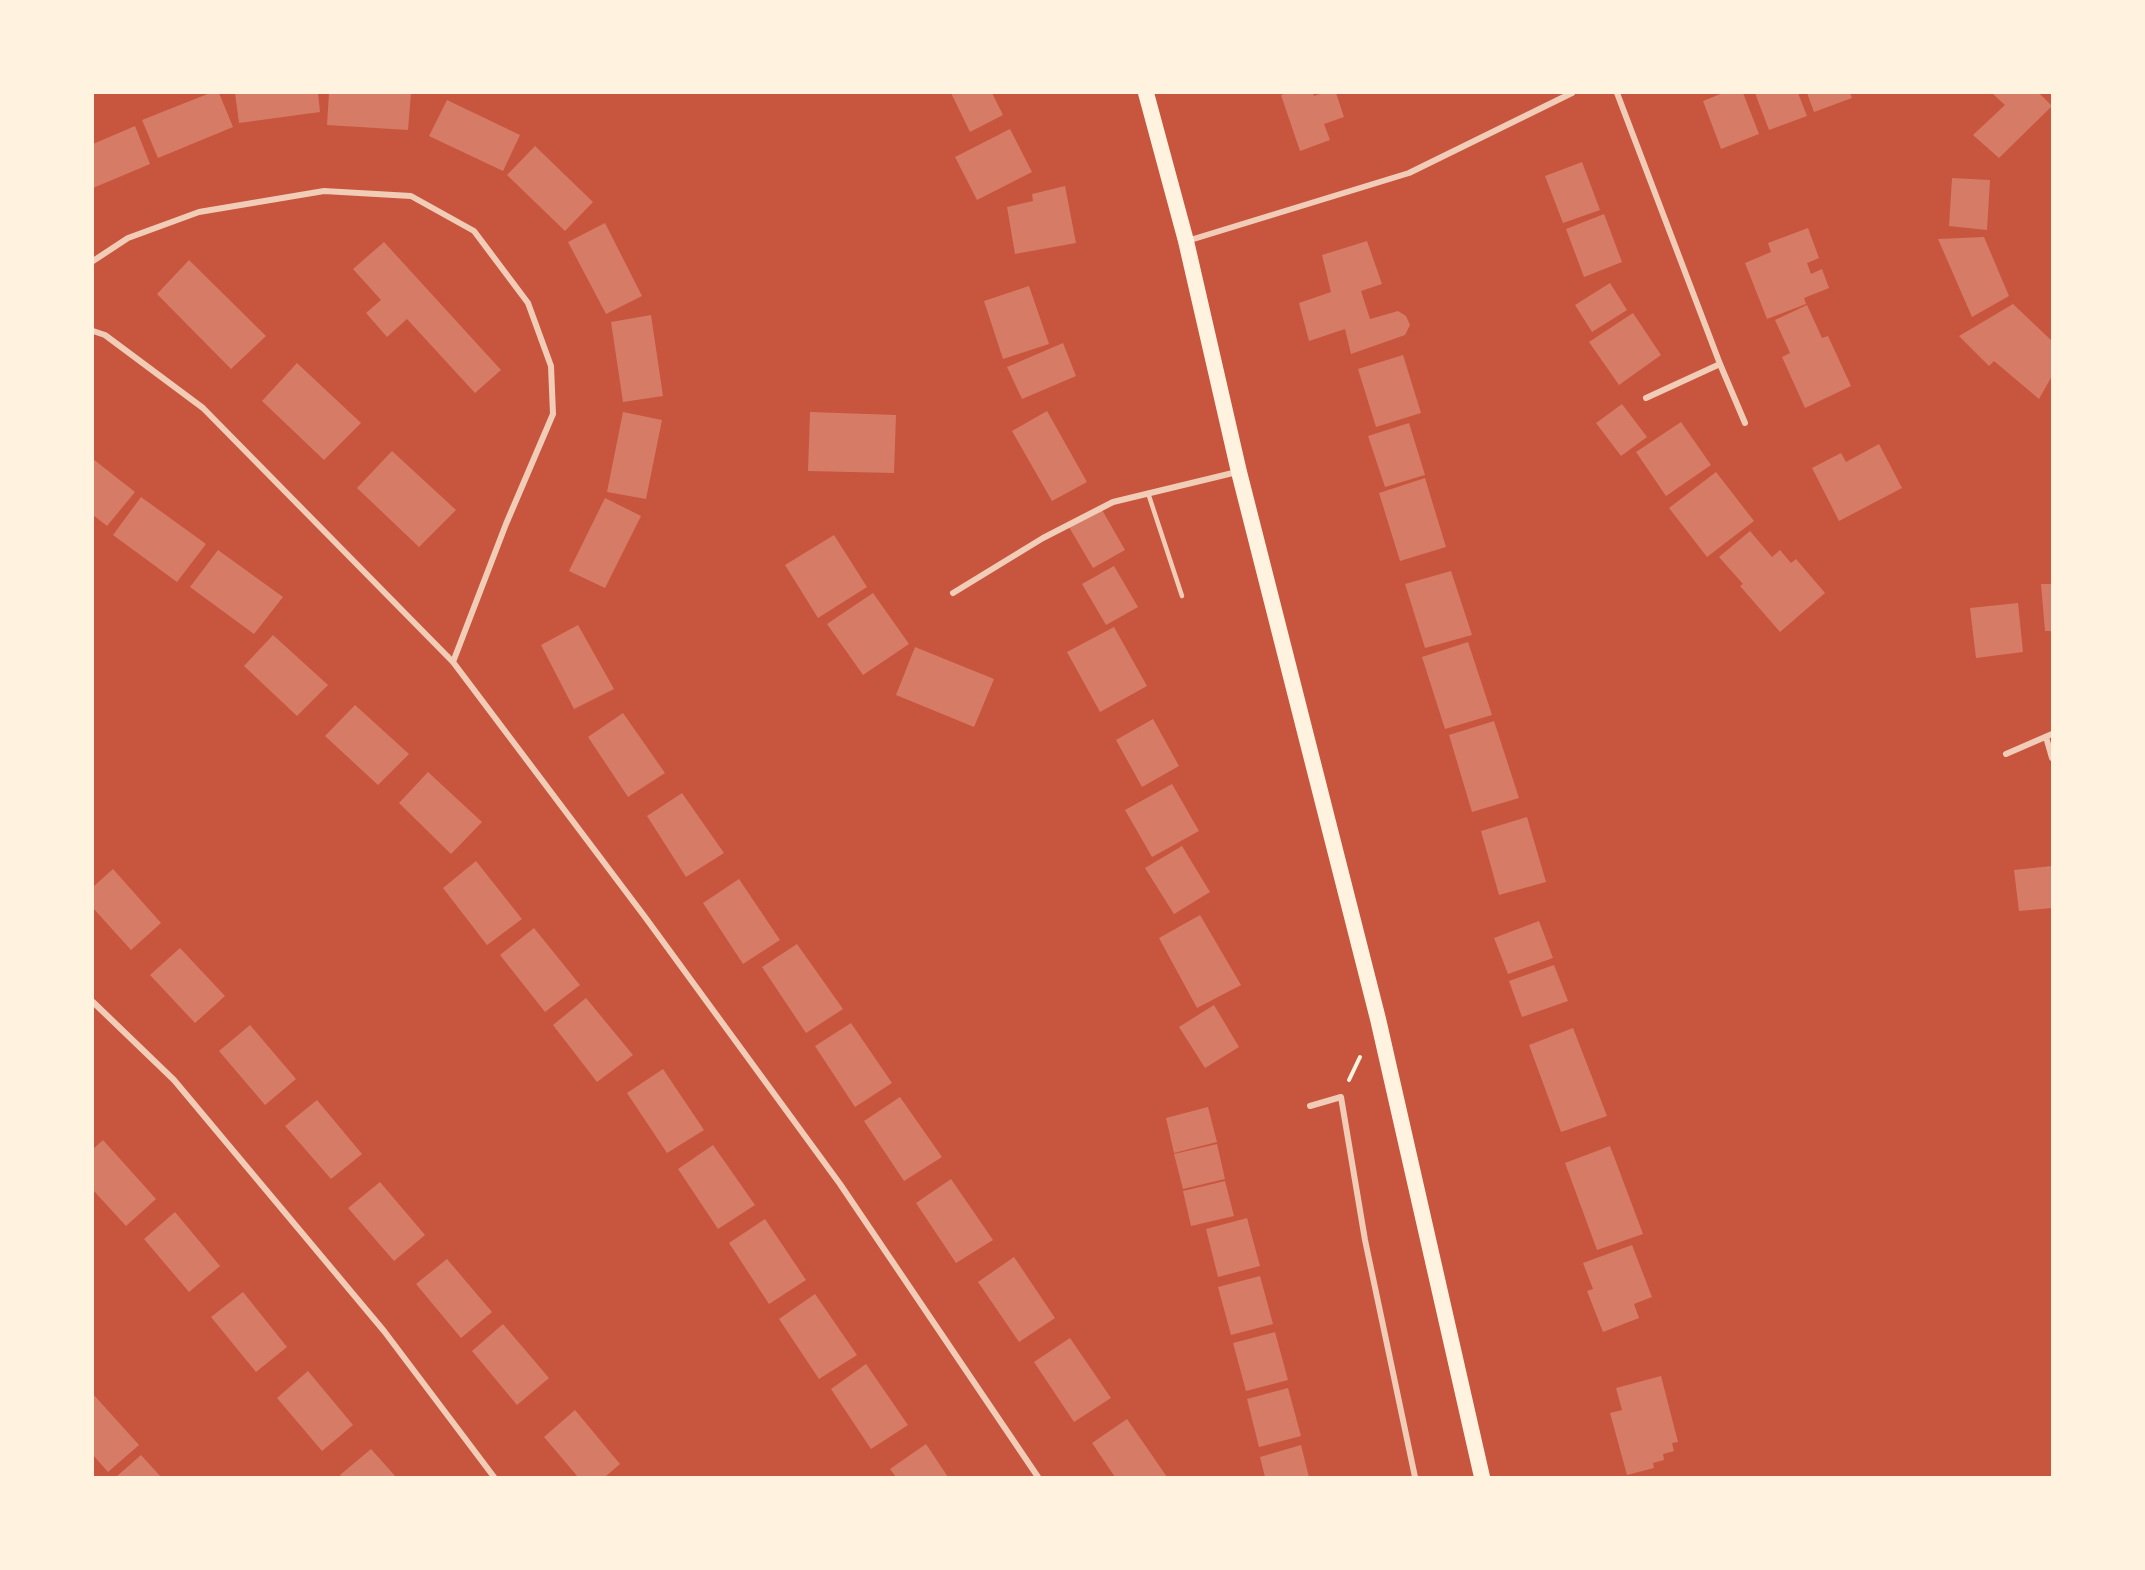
<!DOCTYPE html>
<style>
body{margin:0}
#map{position:relative;width:2145px;height:1570px;overflow:hidden;background:#c8553d;font-family:Arial,sans-serif}
canvas{display:block}
.frame{position:absolute;inset:0;border:94px solid #fff3e0;pointer-events:none}
</style>
<div id="map">
<canvas width="2145" height="1570"></canvas>
<div class="frame"></div>
</div>
<script>
const ctx = document.querySelector('canvas').getContext('2d');
ctx.lineJoin = 'round';
function fillPath(path, color) {
  ctx.fillStyle = color;
  ctx.fill(path, 'evenodd');
}
function stroke(path, color, width, dash) {
  ctx.strokeStyle = color;
  ctx.lineWidth = width;
  ctx.lineCap = dash ? 'butt' : 'round';
  ctx.setLineDash(dash || []);
  ctx.stroke(path);
}
fillPath(new Path2D(`
 M 210,93 L 219,93 L 233,127 L 158,158 L 142,120 Z
 M 235,93 L 318,93 L 320,112 L 239,123 Z
 M 329,93 L 411,93 L 408,130 L 327,125 Z
 M 951,93 L 992,93 L 1003,115 L 970,132 Z
 M 1287,93 L 1313,93 L 1314,96 L 1323,93 L 1336,93 L 1344,117 L 1324,124 L 1330,140 L 1300,151 L 1281,95 Z
 M 1723,93 L 1743,93 L 1759,134 L 1721,149 L 1703,101 Z
 M 1755,93 L 1798,93 L 1807,116 L 1769,130 Z
 M 1807,93 L 1850,93 L 1852,98 L 1814,112 Z
 M 1992,93 L 2039,93 L 2052,106 L 1999,158 L 1973,135 L 2005,105 Z
 M 447,100 L 520,135 L 503,171 L 429,136 Z
 M 135,126 L 150,164 L 93,188 L 93,144 Z
 M 1010,129 L 1032,172 L 977,200 L 955,157 Z
 M 535,146 L 593,202 L 565,231 L 507,175 Z
 M 1582,162 L 1600,210 L 1563,223 L 1545,176 Z
 M 1952,178 L 1990,180 L 1987,230 L 1949,226 Z
 M 1065,186 L 1076,243 L 1015,254 L 1007,207 L 1033,201 L 1032,194 Z
 M 1604,214 L 1622,262 L 1584,277 L 1566,229 Z
 M 605,223 L 642,296 L 606,314 L 568,242 Z
 M 1808,228 L 1819,258 L 1807,263 L 1811,274 L 1822,269 L 1829,288 L 1804,298 L 1806,304 L 1767,319 L 1745,263 L 1771,252 L 1768,243 Z
 M 1984,237 L 2009,296 L 1972,317 L 1938,239 Z
 M 1367,241 L 1382,284 L 1361,291 L 1370,319 L 1398,311 L 1406,316 L 1410,325 L 1405,335 L 1351,354 L 1345,329 L 1309,341 L 1299,303 L 1331,292 L 1322,255 Z
 M 384,242 L 501,370 L 475,393 L 407,319 L 387,337 L 366,313 L 381,300 L 353,269 Z
 M 189,260 L 266,336 L 231,369 L 157,294 Z
 M 1610,283 L 1627,310 L 1592,332 L 1575,305 Z
 M 1029,286 L 1049,344 L 1003,359 L 984,301 Z
 M 2013,304 L 2052,341 L 2052,376 L 2039,399 L 1994,361 L 1989,366 L 1959,336 Z
 M 1807,305 L 1822,338 L 1828,336 L 1851,386 L 1805,408 L 1782,357 L 1790,353 L 1775,320 Z
 M 1633,313 L 1661,355 L 1619,385 L 1589,342 Z
 M 651,315 L 663,396 L 623,402 L 611,322 Z
 M 1063,343 L 1076,376 L 1022,399 L 1007,367 Z
 M 1403,355 L 1421,413 L 1376,427 L 1358,369 Z
 M 297,363 L 361,423 L 324,460 L 262,401 Z
 M 1622,404 L 1647,437 L 1621,456 L 1596,423 Z
 M 1047,411 L 1087,482 L 1052,501 L 1012,431 Z
 M 623,412 L 662,420 L 646,499 L 607,492 Z
 M 810,412 L 896,415 L 894,473 L 808,471 Z
 M 1681,422 L 1711,465 L 1666,496 L 1636,452 Z
 M 1409,423 L 1425,475 L 1385,487 L 1368,436 Z
 M 1879,444 L 1902,488 L 1839,521 L 1812,468 L 1841,453 L 1846,462 Z
 M 392,451 L 456,510 L 419,547 L 357,488 Z
 M 93,459 L 135,492 L 107,526 L 93,515 Z
 M 1716,472 L 1754,521 L 1707,557 L 1669,508 Z
 M 1425,478 L 1446,547 L 1400,561 L 1379,493 Z
 M 141,497 L 206,544 L 177,582 L 113,535 Z
 M 605,498 L 641,516 L 605,588 L 569,571 Z
 M 1101,508 L 1125,550 L 1093,568 L 1069,527 Z
 M 1750,531 L 1772,557 L 1780,550 L 1791,563 L 1796,559 L 1825,593 L 1780,632 L 1740,586 L 1743,584 L 1719,557 Z
 M 834,535 L 867,587 L 818,618 L 785,565 Z
 M 218,550 L 283,597 L 254,634 L 190,587 Z
 M 1114,566 L 1138,607 L 1106,625 L 1082,584 Z
 M 1451,571 L 1472,635 L 1425,648 L 1405,584 Z
 M 2041,584 L 2052,584 L 2052,631 L 2045,631 Z
 M 873,593 L 909,644 L 863,675 L 827,624 Z
 M 2018,603 L 2023,652 L 1976,658 L 1970,608 Z
 M 578,625 L 614,689 L 574,709 L 541,645 Z
 M 1114,627 L 1147,686 L 1100,712 L 1067,652 Z
 M 273,635 L 328,685 L 297,716 L 244,666 Z
 M 1468,642 L 1492,715 L 1445,729 L 1422,657 Z
 M 915,647 L 994,679 L 974,727 L 896,695 Z
 M 355,705 L 409,754 L 378,785 L 325,736 Z
 M 623,713 L 665,773 L 628,797 L 588,737 Z
 M 1153,719 L 1179,766 L 1142,787 L 1116,740 Z
 M 1494,721 L 1519,798 L 1472,812 L 1449,735 Z
 M 428,772 L 482,822 L 451,854 L 399,803 Z
 M 1172,784 L 1199,831 L 1152,857 L 1125,810 Z
 M 682,793 L 724,853 L 686,877 L 647,816 Z
 M 1527,817 L 1546,882 L 1499,895 L 1481,831 Z
 M 1182,846 L 1210,892 L 1174,914 L 1145,868 Z
 M 476,861 L 522,919 L 487,945 L 443,888 Z
 M 2052,866 L 2052,908 L 2019,911 L 2014,870 Z
 M 113,869 L 161,923 L 131,950 L 93,908 L 93,887 Z
 M 739,879 L 780,940 L 743,964 L 703,903 Z
 M 1200,915 L 1241,985 L 1197,1008 L 1159,938 Z
 M 1539,921 L 1553,958 L 1508,974 L 1494,938 Z
 M 534,928 L 580,985 L 545,1012 L 500,955 Z
 M 797,944 L 843,1009 L 806,1033 L 762,967 Z
 M 180,948 L 225,996 L 195,1023 L 150,975 Z
 M 1554,965 L 1568,1001 L 1522,1017 L 1509,981 Z
 M 586,998 L 633,1055 L 597,1082 L 553,1025 Z
 M 1214,1005 L 1239,1047 L 1205,1068 L 1179,1027 Z
 M 851,1023 L 892,1083 L 855,1107 L 815,1046 Z
 M 250,1025 L 296,1079 L 265,1105 L 219,1051 Z
 M 1573,1028 L 1607,1116 L 1561,1132 L 1529,1045 Z
 M 663,1069 L 704,1130 L 667,1153 L 627,1093 Z
 M 900,1097 L 942,1157 L 904,1181 L 864,1121 Z
 M 317,1100 L 362,1154 L 331,1179 L 285,1126 Z
 M 1208,1107 L 1217,1142 L 1174,1153 L 1166,1118 Z
 M 103,1140 L 156,1199 L 126,1226 L 93,1190 L 93,1149 Z
 M 1217,1144 L 1225,1179 L 1183,1189 L 1174,1154 Z
 M 713,1145 L 755,1205 L 718,1229 L 678,1169 Z
 M 1610,1146 L 1643,1234 L 1597,1250 L 1565,1163 Z
 M 951,1179 L 993,1240 L 956,1263 L 916,1203 Z
 M 1225,1181 L 1234,1216 L 1191,1226 L 1183,1191 Z
 M 380,1182 L 425,1235 L 394,1261 L 348,1208 Z
 M 175,1212 L 220,1266 L 189,1292 L 144,1239 Z
 M 1247,1218 L 1260,1266 L 1218,1277 L 1206,1229 Z
 M 765,1219 L 806,1280 L 769,1304 L 729,1243 Z
 M 1632,1245 L 1652,1297 L 1634,1304 L 1639,1318 L 1603,1332 L 1587,1291 L 1593,1289 L 1583,1263 Z
 M 1014,1257 L 1055,1318 L 1019,1342 L 978,1282 Z
 M 447,1259 L 492,1312 L 461,1338 L 416,1284 Z
 M 1260,1276 L 1273,1324 L 1231,1335 L 1218,1287 Z
 M 243,1292 L 287,1347 L 256,1372 L 211,1317 Z
 M 815,1294 L 857,1355 L 819,1379 L 779,1319 Z
 M 503,1324 L 549,1378 L 517,1405 L 472,1351 Z
 M 1275,1332 L 1288,1380 L 1246,1391 L 1233,1343 Z
 M 1070,1338 L 1111,1398 L 1074,1422 L 1034,1362 Z
 M 866,1364 L 908,1425 L 871,1449 L 831,1389 Z
 M 308,1371 L 353,1425 L 322,1451 L 277,1398 Z
 M 1661,1376 L 1678,1442 L 1672,1443 L 1674,1451 L 1663,1454 L 1664,1460 L 1653,1463 L 1654,1468 L 1627,1475 L 1610,1413 L 1622,1410 L 1616,1388 Z
 M 1288,1388 L 1301,1436 L 1259,1447 L 1247,1399 Z
 M 93,1394 L 139,1445 L 108,1472 L 93,1455 Z
 M 575,1410 L 620,1464 L 605,1477 L 578,1477 L 544,1437 Z
 M 1127,1419 L 1167,1477 L 1115,1477 L 1092,1443 Z
 M 926,1444 L 948,1477 L 896,1477 L 890,1469 Z
 M 1301,1445 L 1309,1477 L 1265,1477 L 1260,1457 Z
 M 371,1449 L 396,1477 L 342,1477 L 340,1475 Z
 M 141,1455 L 161,1477 L 116,1477 Z`), '#d67c66');
stroke(new Path2D(`
 M 1349,1080 L 1360,1057`), '#fff3e0', 4);
stroke(new Path2D(`
 M 1148,493 L 1182,596`), '#f1ccb7', 4.5);
stroke(new Path2D(`
 M 1617,93 L 1720,364 L 1745,423
 M 1187,241 L 1409,173 L 1572,93
 M 93,261 L 128,238 L 199,212 L 324,191 L 411,196 L 474,231 L 528,303 L 551,366 L 553,414 L 506,524 L 453,662
 M 93,331 L 105,335 L 203,408 L 453,662 L 645,917 L 840,1184 L 1038,1477
 M 1646,398 L 1720,364
 M 953,593 L 1043,538 L 1113,502 L 1237,472
 M 2046,737 L 2052,758
 M 2006,754 L 2052,734
 M 93,1002 L 174,1080 L 384,1331 L 494,1477
 M 1310,1106 L 1341,1097 L 1365,1240 L 1415,1477`), '#f1ccb7', 6);
stroke(new Path2D(`
 M 1146,93 L 1186,241 L 1239,472 L 1378,1019 L 1482,1477`), '#fff3e0', 16);
</script>
